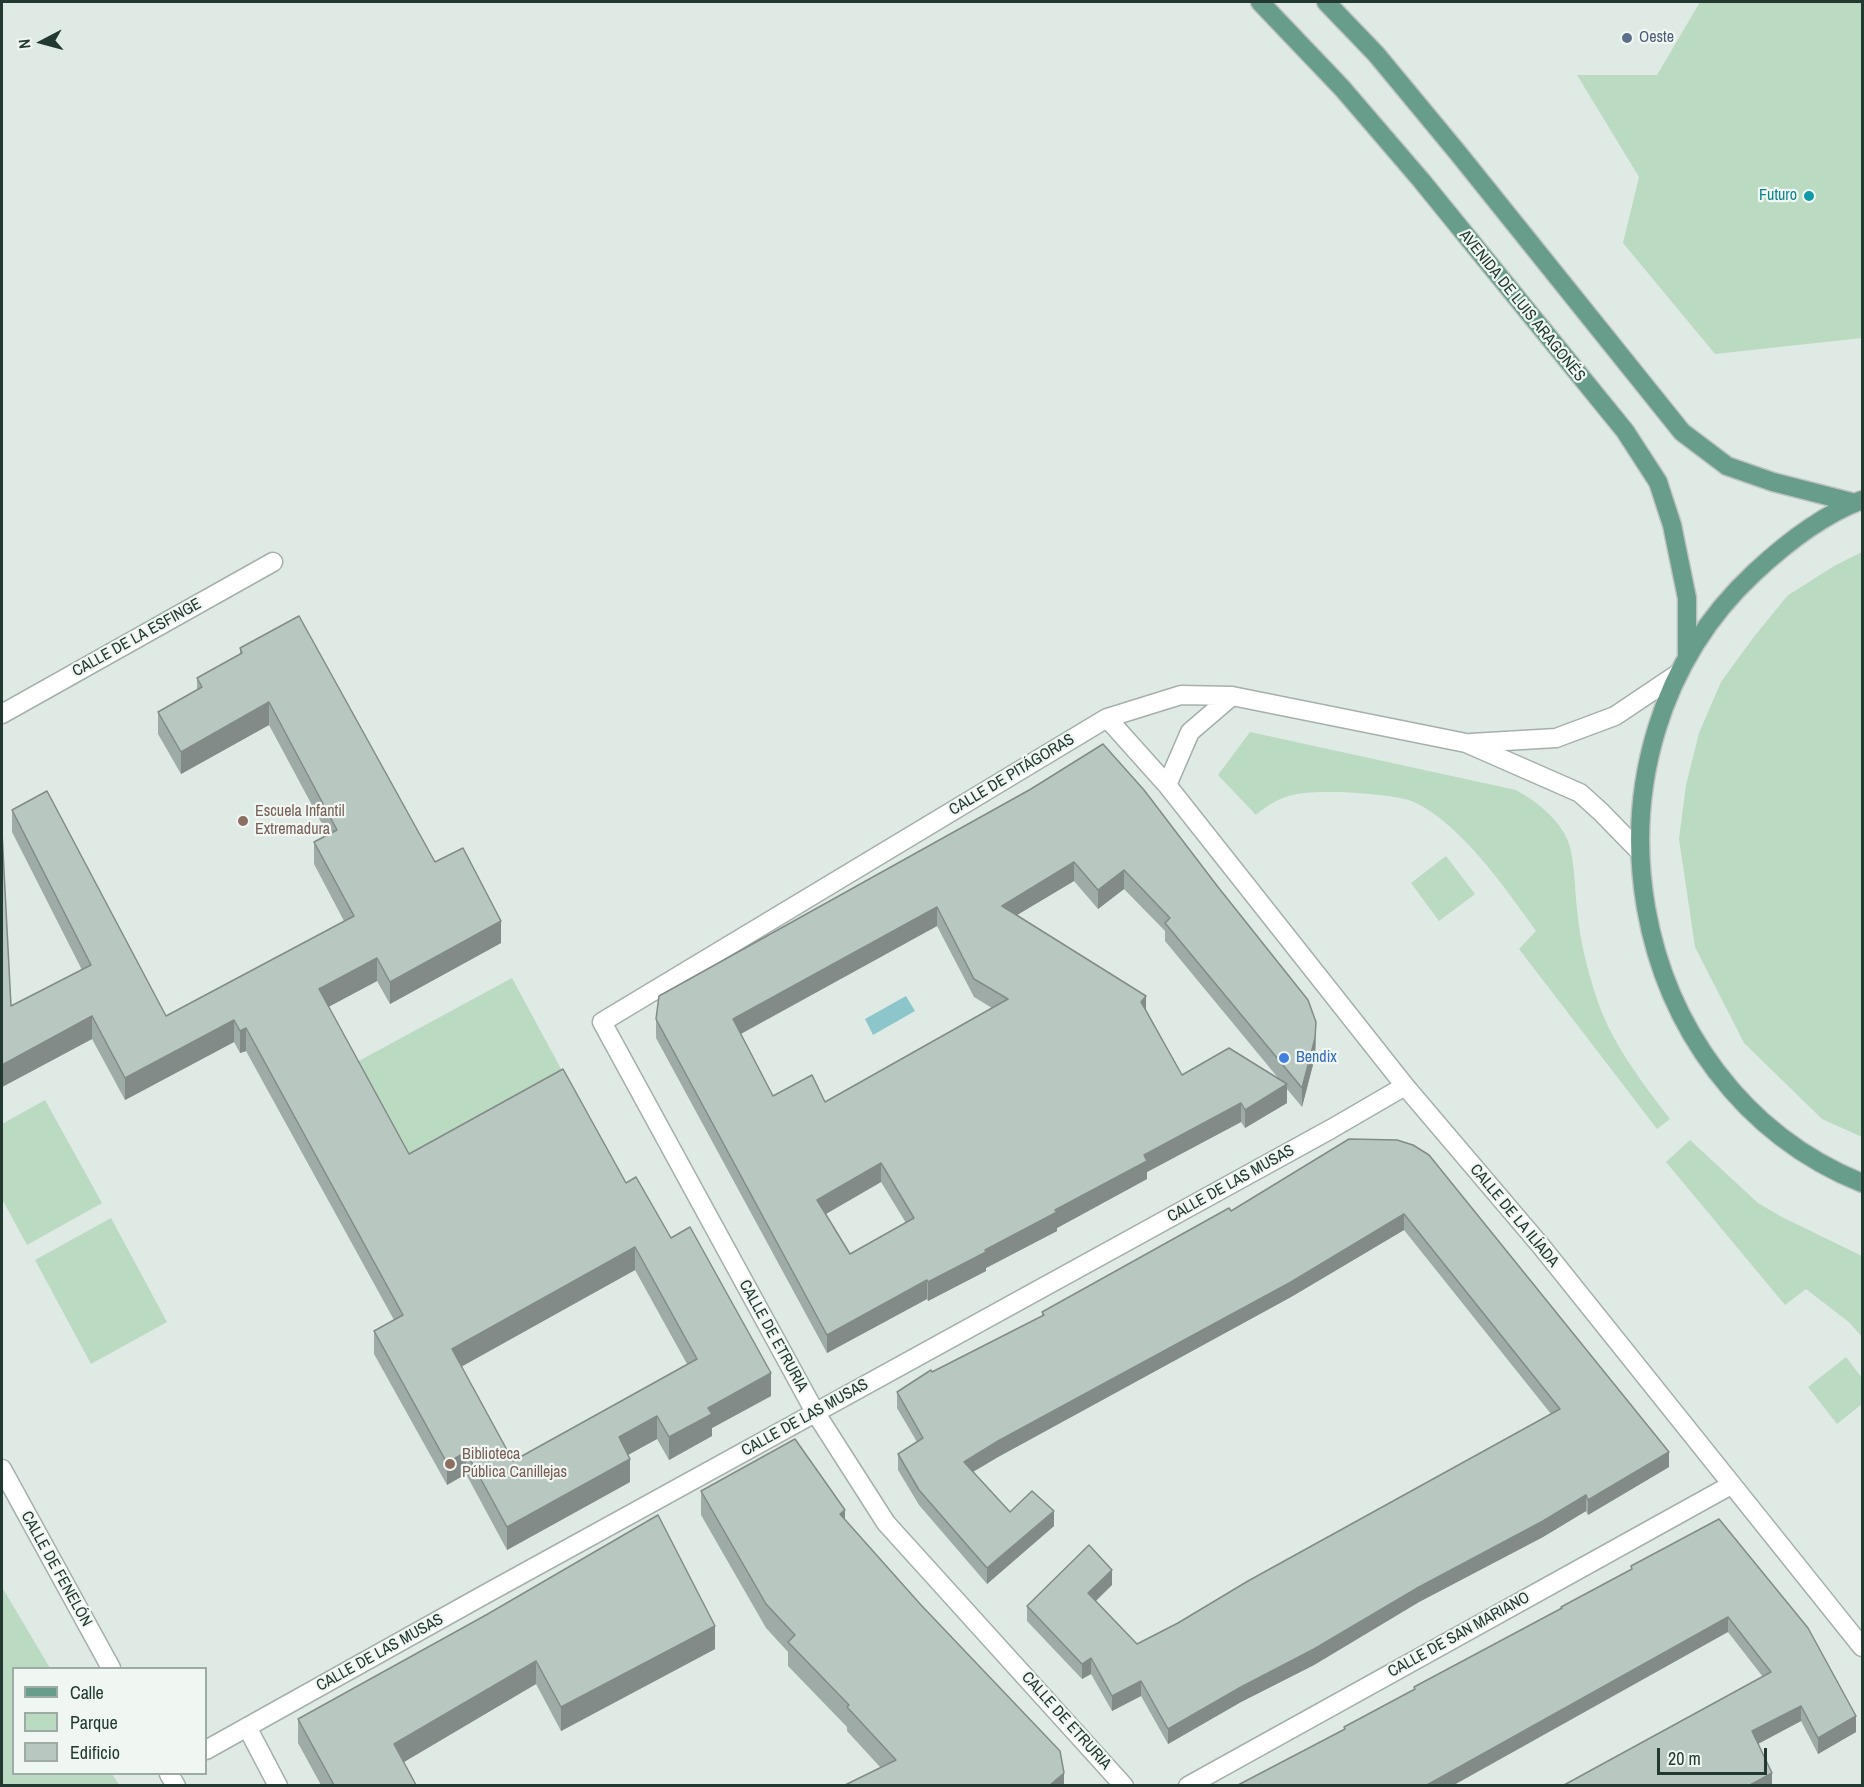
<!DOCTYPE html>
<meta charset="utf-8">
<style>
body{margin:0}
#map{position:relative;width:1864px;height:1787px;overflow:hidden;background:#e0eae5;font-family:"Archivo Narrow",sans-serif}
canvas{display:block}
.frame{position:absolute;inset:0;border:3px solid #223931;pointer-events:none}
.legend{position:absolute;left:12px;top:1667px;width:195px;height:108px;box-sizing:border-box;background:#f0f7f3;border:2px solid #9eaba5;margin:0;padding:8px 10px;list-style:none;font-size:18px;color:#223931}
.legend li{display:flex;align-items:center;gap:12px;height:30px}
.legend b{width:30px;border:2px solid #9eaba5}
.north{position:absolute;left:12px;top:12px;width:60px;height:60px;-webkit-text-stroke:4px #f0f7f3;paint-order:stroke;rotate:264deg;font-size:16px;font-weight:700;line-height:24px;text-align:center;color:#223931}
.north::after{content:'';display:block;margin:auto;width:21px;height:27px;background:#223931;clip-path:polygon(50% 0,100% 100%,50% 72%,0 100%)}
.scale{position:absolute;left:1657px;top:1748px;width:110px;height:27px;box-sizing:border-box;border:3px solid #223931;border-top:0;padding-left:8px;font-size:18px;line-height:21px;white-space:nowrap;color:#223931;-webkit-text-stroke:4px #f0f7f3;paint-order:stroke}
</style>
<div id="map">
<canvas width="1864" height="1787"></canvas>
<div class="frame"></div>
<ul class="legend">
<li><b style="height:8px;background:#689c8b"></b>Calle</li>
<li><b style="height:16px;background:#badac1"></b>Parque</li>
<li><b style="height:16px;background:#b9c7c1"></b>Edificio</li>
</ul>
<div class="north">N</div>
<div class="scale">20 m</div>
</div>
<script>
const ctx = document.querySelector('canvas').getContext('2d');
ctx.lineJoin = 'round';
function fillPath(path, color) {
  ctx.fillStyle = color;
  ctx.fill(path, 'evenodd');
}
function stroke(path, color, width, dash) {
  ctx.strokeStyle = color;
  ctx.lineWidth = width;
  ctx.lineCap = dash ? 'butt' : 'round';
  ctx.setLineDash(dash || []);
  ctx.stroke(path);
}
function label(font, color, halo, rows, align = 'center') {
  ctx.font = font + ' "Archivo Narrow",sans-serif';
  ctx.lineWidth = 4.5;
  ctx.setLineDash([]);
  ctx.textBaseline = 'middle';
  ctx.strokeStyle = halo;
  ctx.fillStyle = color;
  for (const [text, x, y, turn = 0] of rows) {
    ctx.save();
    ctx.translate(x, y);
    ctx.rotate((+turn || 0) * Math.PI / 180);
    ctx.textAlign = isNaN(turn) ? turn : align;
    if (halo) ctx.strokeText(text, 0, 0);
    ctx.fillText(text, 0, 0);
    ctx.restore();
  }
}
fillPath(new Path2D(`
 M 1700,2 L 1862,2 L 1862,338 L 1715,354 L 1623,243 L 1639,177 L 1577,75 L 1657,75 Z
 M 1862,552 L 1862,1137 L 1822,1119 L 1744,1043 L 1695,947 L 1679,839 L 1686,785 L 1699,733 L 1721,682 L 1753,638 L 1787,596 L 1834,566 Z
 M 1250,732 L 1516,790 C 1536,801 1562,821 1569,844 C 1575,862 1575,898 1578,917 C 1580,941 1588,971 1595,993 C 1609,1040 1641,1081 1670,1119 L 1657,1129 L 1519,949 L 1536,931 C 1506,889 1461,824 1414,802 C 1399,795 1349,792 1332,792 C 1300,792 1281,793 1256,815 L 1218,775 Z
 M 1446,856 L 1475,894 L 1439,921 L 1411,883 Z
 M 512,978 L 567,1080 L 411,1165 L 355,1063 Z
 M 45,1100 L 102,1203 L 27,1245 L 2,1199 L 2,1124 Z
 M 1690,1140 L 1758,1203 L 1782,1217 L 1862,1256 L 1862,1337 L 1850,1323 L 1806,1289 L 1785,1305 L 1666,1162 Z
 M 111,1218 L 167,1322 L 91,1364 L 35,1260 Z
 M 1846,1357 L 1862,1378 L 1862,1404 L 1837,1424 L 1808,1387 Z
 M 2,1587 L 50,1668 L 14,1668 L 14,1774 L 112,1774 L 119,1785 L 2,1785 Z`), '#badac1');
fillPath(new Path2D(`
 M 906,996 L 915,1011 L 873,1035 L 865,1019 Z`), '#8cc6cb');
const minor = new Path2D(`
 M 2,714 L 273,562
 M 1107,718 L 1167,785 L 1405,1086 L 1541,1246 L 1862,1647
 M 1471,743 L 1556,738 L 1615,716 L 1679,673
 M 1167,785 L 1190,732 L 1232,696
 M 2,1469 L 111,1668
 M 247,1727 L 278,1786
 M 206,1750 L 482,1596 L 1331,1129 L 1405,1086
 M 169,1774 L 176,1786
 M 1124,1786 L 886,1523 L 815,1412 L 602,1022 L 1107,718 L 1181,695 L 1232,696 L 1466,743 L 1580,793 L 1601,812 L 1639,851
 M 1188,1786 L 1731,1485`);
const primary = new Path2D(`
 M 1260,2 L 1342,88 L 1421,180 L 1625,431 L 1658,482 L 1672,525 L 1687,598 L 1687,657
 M 1326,2 L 1376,54 L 1458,153 L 1682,432 L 1727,466 L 1773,482 L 1855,503
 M 1862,500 C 1822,515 1785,544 1754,573 C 1564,750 1620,1085 1862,1183`);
stroke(minor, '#a3b1ab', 21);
stroke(primary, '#bdc4c1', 21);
stroke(minor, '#fff', 18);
stroke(primary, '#689c8b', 18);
fillPath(new Path2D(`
 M 240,648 L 435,862 L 501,943 L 390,1004 L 377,981 L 328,1007 L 409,1154 L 626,1183 L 671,1238 L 771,1396 L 712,1428 L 712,1436 L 669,1460 L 657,1439 L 627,1455 L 630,1482 L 507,1550 L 466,1474 L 447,1485 L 374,1354 L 374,1331 L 394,1320 L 246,1051 L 240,1053 L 234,1042 L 125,1100 L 92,1039 L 2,1087 L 2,832 L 11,1006 L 82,970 L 12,832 L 12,810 L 166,1016 L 344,921 L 314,864 L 314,842 L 328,835 L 269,725 L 181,774 L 158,734 L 158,712 L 197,690 L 197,678 L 240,654 ZM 635,1270 L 687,1364 L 513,1461 L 461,1366 Z
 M 1103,744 L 1316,1041 L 1315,1057 L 1302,1107 L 1287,1089 L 1287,1103 L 1245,1128 L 1241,1122 L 1147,1172 L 1147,1179 L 1057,1228 L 1057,1231 L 986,1268 L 986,1271 L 928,1301 L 927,1299 L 827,1353 L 656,1038 L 656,1019 ZM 1074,881 L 1098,909 L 1124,889 L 1165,931 L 1165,941 L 1279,1079 L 1182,1075 L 1146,1009 L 1017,915 ZM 937,926 L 974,997 L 992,1008 L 825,1102 L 773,1096 L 741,1034 ZM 881,1182 L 906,1223 L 850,1254 L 826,1214 Z
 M 1349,1139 L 1669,1467 L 1588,1515 L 1586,1511 L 1543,1537 L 1419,1602 L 1314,1665 L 1241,1702 L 1168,1744 L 1141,1696 L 1112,1711 L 1091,1674 L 1082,1679 L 1027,1621 L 1027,1606 L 1112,1585 L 1096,1601 L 1137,1644 L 1178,1623 L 1551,1414 L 1404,1230 L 1291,1297 L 998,1457 L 973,1472 L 1010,1512 L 1054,1526 L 987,1584 L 919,1505 L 898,1470 L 898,1454 L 917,1442 L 897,1408 L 897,1392 L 932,1372 L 1042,1316 L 1042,1312 L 1231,1211 Z
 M 701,1491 L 845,1520 L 1064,1785 L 880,1767 L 847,1731 L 847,1727 L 788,1666 L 788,1652 L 766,1628 L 701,1515 Z
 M 1719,1519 L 1856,1732 L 1818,1754 L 1801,1721 L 1758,1744 L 1772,1785 L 1564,1785 L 1763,1677 L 1728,1632 L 1344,1729 L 1344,1727 L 1414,1690 L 1414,1687 L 1561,1609 L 1561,1607 L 1631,1569 L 1631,1566 Z
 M 486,1615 L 715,1649 L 561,1731 L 536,1684 L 403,1762 L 416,1785 L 321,1785 L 298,1743 L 298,1719 Z`), '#9faba6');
fillPath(new Path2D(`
 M 269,702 L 269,725 L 181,774 L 181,752 Z
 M 1074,862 L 1074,881 L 1002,924 L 1002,906 Z
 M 1124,870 L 1124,889 L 1098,909 L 1098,890 Z
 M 937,907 L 937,926 L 733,1038 L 733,1019 Z
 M 501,921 L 501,943 L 390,1004 L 390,982 Z
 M 377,958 L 377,981 L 319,1012 L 319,989 Z
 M 1146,996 L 1146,1014 L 1141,1002 Z
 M 92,1016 L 92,1039 L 2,1087 L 2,1065 Z
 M 234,1020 L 234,1042 L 125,1100 L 125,1078 Z
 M 1316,1022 L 1315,1057 L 1302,1107 L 1302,1088 Z
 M 246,1028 L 246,1051 L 240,1053 L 240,1031 Z
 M 1287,1084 L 1287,1103 L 1245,1128 L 1245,1110 Z
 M 1241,1103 L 1241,1122 L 1147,1172 L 1147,1179 L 1057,1228 L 1057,1231 L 986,1268 L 986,1271 L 928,1301 L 928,1282 L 1055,1210 L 1144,1155 Z
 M 881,1163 L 881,1182 L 817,1219 L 817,1200 Z
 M 1404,1214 L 1404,1230 L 1291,1297 L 998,1457 L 964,1477 L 964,1462 L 998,1441 Z
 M 635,1247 L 635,1270 L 452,1372 L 452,1349 Z
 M 927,1280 L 927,1299 L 827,1353 L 827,1335 Z
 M 771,1373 L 771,1396 L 712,1428 L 712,1436 L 669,1460 L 669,1437 L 708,1408 Z
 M 657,1416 L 657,1439 L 619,1460 L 619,1437 Z
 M 466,1452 L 466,1474 L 447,1485 L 447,1463 Z
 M 1669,1452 L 1669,1467 L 1588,1515 L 1588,1500 Z
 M 630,1459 L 630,1482 L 507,1550 L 507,1527 Z
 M 1586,1495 L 1586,1511 L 1543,1537 L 1419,1602 L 1314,1665 L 1241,1702 L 1168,1744 L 1168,1729 L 1419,1587 Z
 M 845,1510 L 845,1535 L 840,1514 Z
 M 1054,1511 L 1054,1526 L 987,1584 L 987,1568 Z
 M 1112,1570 L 1112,1585 L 1088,1608 L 1088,1593 Z
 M 1728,1617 L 1728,1632 L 1454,1785 L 1427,1785 Z
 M 715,1626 L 715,1649 L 561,1731 L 561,1707 Z
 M 1091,1658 L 1091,1674 L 1082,1679 L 1082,1664 Z
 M 536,1661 L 536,1684 L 394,1768 L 394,1744 Z
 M 1141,1681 L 1141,1696 L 1112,1711 L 1112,1696 Z
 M 1801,1706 L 1801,1721 L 1752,1747 L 1752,1731 Z
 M 1856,1716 L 1856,1732 L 1818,1754 L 1818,1738 Z
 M 1064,1773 L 1064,1785 L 1050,1785 Z
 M 1772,1773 L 1772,1785 L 1750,1785 Z`), '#828b87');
const building = new Path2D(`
 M 299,616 L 435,862 L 463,848 L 501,921 L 390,982 L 377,958 L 319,989 L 409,1154 L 563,1069 L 626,1183 L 636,1177 L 671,1238 L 690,1227 L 771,1373 L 708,1408 L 712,1414 L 669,1437 L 657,1416 L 619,1437 L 630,1459 L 507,1527 L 466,1452 L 447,1463 L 374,1331 L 403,1315 L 246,1028 L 240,1031 L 234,1020 L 125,1078 L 92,1016 L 2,1065 L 2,832 L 11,1006 L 91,965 L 12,810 L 47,791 L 166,1016 L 354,916 L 314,842 L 337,830 L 269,702 L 181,752 L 158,712 L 202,687 L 197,678 L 242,653 L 240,648 ZM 635,1247 L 697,1359 L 513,1461 L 452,1349 Z
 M 1103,744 L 1144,790 L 1218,887 L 1308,1000 L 1316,1022 L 1315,1038 L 1302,1088 L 1165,923 L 1170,918 L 1124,870 L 1098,890 L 1074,862 L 1002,906 L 1146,996 L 1141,1002 L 1182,1075 L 1229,1048 L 1287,1084 L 1245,1110 L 1241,1103 L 1144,1155 L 1147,1161 L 1055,1210 L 1057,1212 L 985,1250 L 986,1252 L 928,1282 L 927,1280 L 827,1335 L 656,1019 L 659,996 L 1031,789 ZM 937,907 L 974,979 L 1008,999 L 825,1102 L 812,1075 L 773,1096 L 733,1019 ZM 881,1163 L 914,1218 L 850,1254 L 817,1200 Z
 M 1349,1139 L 1397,1140 L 1413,1145 L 1429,1155 L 1669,1452 L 1588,1500 L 1586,1495 L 1543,1521 L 1419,1587 L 1314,1649 L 1241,1687 L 1168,1729 L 1141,1681 L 1112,1696 L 1091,1658 L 1082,1664 L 1027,1606 L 1089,1545 L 1112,1570 L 1088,1593 L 1137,1644 L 1178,1623 L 1248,1581 L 1560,1409 L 1404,1214 L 1291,1282 L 998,1441 L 964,1462 L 1010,1512 L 1032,1491 L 1054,1511 L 987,1568 L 919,1490 L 898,1454 L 923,1438 L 897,1392 L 931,1370 L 932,1372 L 1044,1315 L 1042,1312 L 1229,1208 L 1231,1211 Z
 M 795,1439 L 845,1510 L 840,1514 L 921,1605 L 1060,1751 L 1064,1773 L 1050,1785 L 845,1785 L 896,1760 L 847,1707 L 849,1705 L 788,1642 L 795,1635 L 766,1604 L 701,1491 Z
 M 658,1515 L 715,1626 L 561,1707 L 536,1661 L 394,1744 L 416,1785 L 334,1785 L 298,1719 L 486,1615 Z
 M 1719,1519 L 1808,1628 L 1856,1716 L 1818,1738 L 1801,1706 L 1752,1731 L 1772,1773 L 1750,1785 L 1564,1785 L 1771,1672 L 1728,1617 L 1427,1785 L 1238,1785 L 1345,1729 L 1344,1727 L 1415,1689 L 1414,1687 L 1562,1608 L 1561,1607 L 1632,1569 L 1631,1566 Z`);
fillPath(building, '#b9c7c1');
stroke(building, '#828b87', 1.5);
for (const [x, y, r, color] of [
 [1627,38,6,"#5c6f8a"],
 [1809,196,6,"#0f9aa8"],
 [243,821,6,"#8d6e63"],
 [1284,1058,6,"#3f7fe0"],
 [450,1464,6,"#8d6e63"]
]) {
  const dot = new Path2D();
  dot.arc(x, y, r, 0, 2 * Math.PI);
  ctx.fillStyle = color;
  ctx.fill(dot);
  stroke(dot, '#f0f7f3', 2);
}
label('16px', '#4e5e75', '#f0f7f3', [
 ["Oeste",1639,38]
], 'left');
label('16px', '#0d838f', '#f0f7f3', [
 ["Futuro",1797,196]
], 'right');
label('16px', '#223931', '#f0f7f3', [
 ["AVENIDA DE LUIS ARAGONÉS",1522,306,51],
 ["CALLE DE LA ESFINGE",137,638,-29],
 ["CALLE DE PITÁGORAS",1012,775,-31],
 ["CALLE DE LAS MUSAS",1231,1184,-29],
 ["CALLE DE LA ILÍADA",1514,1216,50],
 ["CALLE DE ETRURIA",773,1336,61],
 ["CALLE DE LAS MUSAS",805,1418,-29],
 ["CALLE DE FENELÓN",56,1569,61],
 ["CALLE DE SAN MARIANO",1459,1635,-29],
 ["CALLE DE LAS MUSAS",380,1653,-29],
 ["CALLE DE ETRURIA",1066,1721,48]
]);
label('16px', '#785e54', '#f0f7f3', [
 ["Escuela Infantil",255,812],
 ["Extremadura",255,830],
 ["Biblioteca",462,1455],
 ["Pública Canillejas",462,1473]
], 'left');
label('16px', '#366cbe', '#f0f7f3', [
 ["Bendix",1296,1058]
], 'left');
</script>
